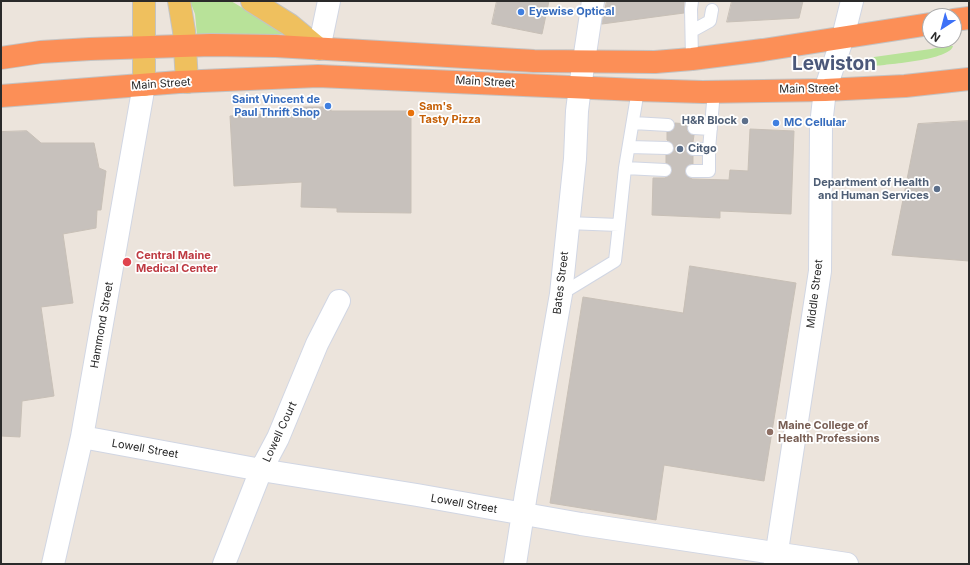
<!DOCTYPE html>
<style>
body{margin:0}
#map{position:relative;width:970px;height:565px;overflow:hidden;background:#ece4dc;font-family:Inter,sans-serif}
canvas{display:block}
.frame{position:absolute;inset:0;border:2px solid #2a2a2a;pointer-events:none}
.north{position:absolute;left:922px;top:8px;width:40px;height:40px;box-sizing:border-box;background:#fff;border:1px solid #aaa;border-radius:50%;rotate:216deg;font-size:11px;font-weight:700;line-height:16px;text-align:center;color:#2a2a2a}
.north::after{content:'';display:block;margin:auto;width:14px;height:18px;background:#3d71f7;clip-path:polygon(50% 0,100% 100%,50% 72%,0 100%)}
</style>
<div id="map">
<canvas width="970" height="565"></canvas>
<div class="frame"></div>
<div class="north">N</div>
</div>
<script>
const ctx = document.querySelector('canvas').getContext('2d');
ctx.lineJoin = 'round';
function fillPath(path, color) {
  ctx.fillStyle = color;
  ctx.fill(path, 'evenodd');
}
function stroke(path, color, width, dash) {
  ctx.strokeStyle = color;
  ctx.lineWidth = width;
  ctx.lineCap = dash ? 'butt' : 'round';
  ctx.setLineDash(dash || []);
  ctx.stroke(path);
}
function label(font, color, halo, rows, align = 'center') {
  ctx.font = font + ' Inter,sans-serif';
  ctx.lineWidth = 3.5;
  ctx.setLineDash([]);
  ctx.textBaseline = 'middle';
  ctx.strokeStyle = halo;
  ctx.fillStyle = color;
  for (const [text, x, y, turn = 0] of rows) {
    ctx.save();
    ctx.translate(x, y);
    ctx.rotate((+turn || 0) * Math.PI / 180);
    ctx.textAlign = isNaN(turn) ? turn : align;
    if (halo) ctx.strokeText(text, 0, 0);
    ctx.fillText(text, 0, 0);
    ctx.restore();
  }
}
fillPath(new Path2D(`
 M 190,1 L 231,1 L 283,32 L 282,34 L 197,35 L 195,14 Z
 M 948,45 L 953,46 C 950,60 889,64 875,66 L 868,65 L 868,59 L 874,57 L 931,49 Z`), '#b8e299');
const building = new Path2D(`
 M 497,1 L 549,1 L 542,34 L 492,24 Z
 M 607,1 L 684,1 L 684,13 L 602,24 Z
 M 732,1 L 803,1 L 799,18 L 727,22 Z
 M 302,107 L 331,107 L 331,111 L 411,111 L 411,213 L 337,212 L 337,208 L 301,207 L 302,182 L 234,186 L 230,116 L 302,112 Z
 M 969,121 L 969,261 L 892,255 L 918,124 Z
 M 675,123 L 688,124 L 687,131 L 690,134 L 694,135 L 693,142 L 689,143 L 686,149 L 687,153 L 693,156 L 693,164 L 688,165 L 685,171 L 686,175 L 692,179 L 729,180 L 730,170 L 748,171 L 750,129 L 794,131 L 791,214 L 720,211 L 720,218 L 652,215 L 653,178 L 665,178 L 671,174 L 672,171 L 671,166 L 666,163 L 666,155 L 671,154 L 674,149 L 673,144 L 667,140 L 667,132 L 674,129 Z
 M 27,131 L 41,143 L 94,143 L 99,168 L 106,171 L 101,210 L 97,210 L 96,228 L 63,234 L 73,303 L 41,307 L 54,396 L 22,401 L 20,437 L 1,436 L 1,132 Z
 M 690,266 L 796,283 L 764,481 L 664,465 L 656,520 L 550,503 L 583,297 L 683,313 Z`);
fillPath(building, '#c7c1bc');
stroke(building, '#c7bfb6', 1);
const lane = new Path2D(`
 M 692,31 L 710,21 L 712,10
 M 692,59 L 691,9 L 692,1
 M 633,123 L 668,125
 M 694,128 L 711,129
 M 629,147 L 667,148
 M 693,149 L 709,149 L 714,91
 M 625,168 L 665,170
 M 692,171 L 709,171 L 709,149
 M 567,223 L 619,225 L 625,168 L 638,90
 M 561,294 L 615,261 L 619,225`);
const street = new Path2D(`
 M 319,49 L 329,1
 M 82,437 L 261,470 L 417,495 L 581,524 L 847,564
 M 53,564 L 82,437 L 144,85
 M 224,564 L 261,470 L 278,438 L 317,344 L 339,301
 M 515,564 L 526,494 L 561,294 L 575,159 L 577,111 L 580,87`);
const secondary = new Path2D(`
 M 580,87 L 593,1
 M 775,564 L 820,271 L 821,125 L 825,90 L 843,37 L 852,1`);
const primary = new Path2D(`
 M 144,1 L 144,85
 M 179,1 L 184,31 L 187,82
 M 252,1 L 290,25 L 319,49`);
const highway = new Path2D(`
 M 954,20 L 969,18
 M 1,58 L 41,52 L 90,49 L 211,45 L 276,46 L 534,61 L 655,62 L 692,59 L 763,50 L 930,24
 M 1,96 L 179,82 L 318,76 L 638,90 L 703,92 L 825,90 L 905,86 L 969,79`);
stroke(lane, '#d1d6e3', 14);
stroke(street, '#d1d6e3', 24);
stroke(secondary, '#d1d6e3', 24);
stroke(primary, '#c3c3c3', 24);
stroke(highway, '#c3c3c3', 24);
stroke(lane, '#fff', 12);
stroke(street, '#fff', 22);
stroke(secondary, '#fff', 22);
stroke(primary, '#efc05e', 22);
stroke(highway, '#fc8f57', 22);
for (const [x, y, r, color] of [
 [521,12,4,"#3f7fe0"],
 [328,106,4,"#3f7fe0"],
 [411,113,4,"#e8710a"],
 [745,121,4,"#5c6f8a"],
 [776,123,4,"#3f7fe0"],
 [680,149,4,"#5c6f8a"],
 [937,189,4,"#5c6f8a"],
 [127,262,5,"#e0444e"],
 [770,432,4,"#8d6e63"]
]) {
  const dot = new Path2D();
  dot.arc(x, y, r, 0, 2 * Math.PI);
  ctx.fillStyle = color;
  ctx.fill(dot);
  stroke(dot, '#fff', 1.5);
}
label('bold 11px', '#366cbe', '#fff', [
 ["Eyewise Optical",529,12],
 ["Saint Vincent de",320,100,"right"],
 ["Paul Thrift Shop",320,113,"right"],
 ["MC Cellular",784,123]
], 'left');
label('11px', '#2a2a2a', '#fff', [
 ["Main Street",485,82,3],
 ["Main Street",161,84,-4],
 ["Main Street",809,89,-1],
 ["Bates Street",561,283,-83],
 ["Middle Street",815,294,-83],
 ["Hammond Street",102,325,-80],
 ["Lowell Court",280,432,-65],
 ["Lowell Street",145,449,10],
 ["Lowell Street",464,504,10]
]);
label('bold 11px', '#c56008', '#fff', [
 ["Sam's",419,107],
 ["Tasty Pizza",419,120]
], 'left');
label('bold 11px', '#4e5e75', '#fff', [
 ["H&R Block",737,121],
 ["Citgo",688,149,"left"],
 ["Department of Health",929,183],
 ["and Human Services",929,196]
], 'right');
label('bold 11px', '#be3a42', '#fff', [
 ["Central Maine",136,256],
 ["Medical Center",136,269]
], 'left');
label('bold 11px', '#785e54', '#fff', [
 ["Maine College of",778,426],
 ["Health Professions",778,439]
], 'left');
label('bold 19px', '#4b587a', '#fff', [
 ["Lewiston",834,64]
]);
</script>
